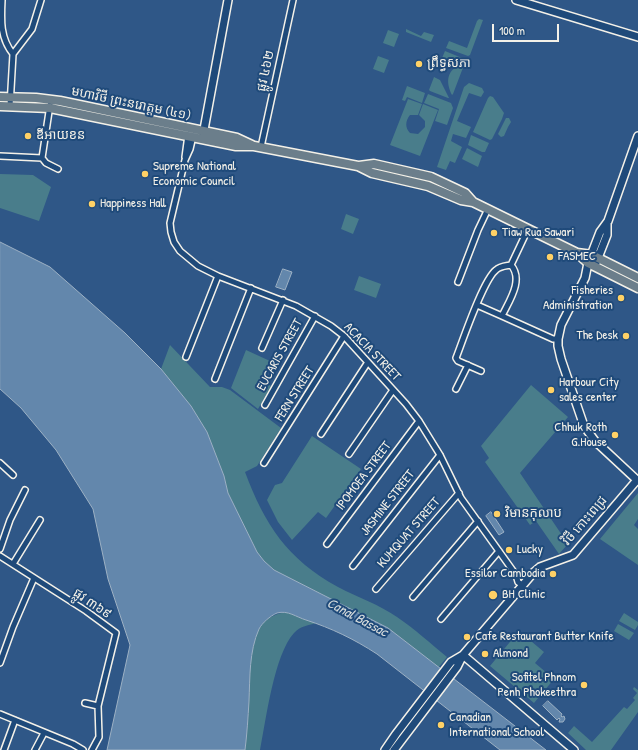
<!DOCTYPE html>
<meta charset="utf-8">
<style>
body{margin:0}
#map{position:relative;width:638px;height:750px;overflow:hidden;background:#2f5787;font-family:"Patrick Hand",sans-serif}
canvas{display:block}
.scale{position:absolute;left:492px;top:24px;width:67px;height:18px;box-sizing:border-box;border:2px solid #f4f1e8;border-top:0;padding-left:5px;font-size:12px;line-height:14px;white-space:nowrap;color:#f4f1e8;-webkit-text-stroke:3px #1f4a7a;paint-order:stroke}
</style>
<div id="map">
<canvas width="638" height="750"></canvas>
<div class="scale">100 m</div>
</div>
<script>
const ctx = document.querySelector('canvas').getContext('2d');
ctx.lineJoin = 'round';
function fillPath(path, color) {
  ctx.fillStyle = color;
  ctx.fill(path, 'evenodd');
}
function stroke(path, color, width, dash) {
  ctx.strokeStyle = color;
  ctx.lineWidth = width;
  ctx.lineCap = dash ? 'butt' : 'round';
  ctx.setLineDash(dash || []);
  ctx.stroke(path);
}
function label(font, color, halo, rows, align = 'center') {
  ctx.font = font + ' "Patrick Hand","Noto Sans Khmer",sans-serif';
  ctx.lineWidth = 4;
  ctx.setLineDash([]);
  ctx.textBaseline = 'middle';
  ctx.strokeStyle = halo;
  ctx.fillStyle = color;
  for (const [text, x, y, turn = 0] of rows) {
    ctx.save();
    ctx.translate(x, y);
    ctx.rotate((+turn || 0) * Math.PI / 180);
    ctx.textAlign = isNaN(turn) ? turn : align;
    if (halo) ctx.strokeText(text, 0, 0);
    ctx.fillText(text, 0, 0);
    ctx.restore();
  }
}
fillPath(new Path2D(`
 M 479,19 L 483,20 L 470,55 L 468,56 L 446,48 L 449,41 L 467,48 L 477,21 Z
 M 406,29 L 421,36 L 424,32 L 434,35 L 431,42 L 406,32 Z
 M 388,30 L 399,34 L 394,47 L 383,43 Z
 M 445,51 L 462,58 L 463,59 L 445,67 L 439,65 Z
 M 378,56 L 389,60 L 384,73 L 373,69 Z
 M 463,64 L 464,65 L 453,94 L 452,95 C 445,81 447,69 463,64 Z
 M 434,77 L 440,80 L 449,98 L 448,98 L 430,91 L 429,90 Z
 M 469,83 L 482,88 L 484,92 L 481,97 L 469,93 L 457,121 L 471,127 L 466,138 L 453,134 L 451,141 L 462,147 L 455,163 L 450,161 L 446,170 L 437,167 L 464,87 Z
 M 407,86 L 425,93 L 422,103 L 407,97 L 405,101 L 402,100 Z
 M 428,94 L 451,103 L 453,108 L 447,125 L 435,121 L 439,109 L 424,103 Z
 M 490,96 L 493,97 L 504,113 L 502,119 L 492,139 L 490,140 L 473,132 L 488,98 Z
 M 408,99 L 422,104 L 418,115 L 410,115 C 405,121 405,128 410,133 L 418,134 L 425,127 L 425,121 L 419,115 L 423,104 L 438,110 L 420,156 L 390,145 Z
 M 506,118 L 509,118 L 511,122 L 508,127 L 504,136 L 501,137 L 498,134 Z
 M 471,135 L 489,143 L 485,152 L 482,152 L 468,145 Z
 M 467,148 L 482,156 L 478,167 L 462,159 Z
 M 0,174 L 33,175 L 51,187 L 39,221 L 0,208 Z
 M 346,214 L 359,219 L 353,234 L 341,229 Z
 M 359,276 L 381,284 L 376,298 L 354,290 Z
 M 170,345 L 210,387 L 222,387 L 230,390 L 281,428 L 257,466 L 245,472 C 265,525 287,559 338,587 C 357,597 380,605 397,617 C 415,629 431,644 447,657 L 438,668 L 388,628 L 274,570 L 264,561 L 257,552 L 228,493 L 224,476 L 207,432 L 191,406 L 161,369 Z
 M 246,350 L 270,361 L 260,379 L 271,386 L 258,409 L 231,388 Z
 M 531,385 L 568,417 L 520,473 L 568,544 L 559,554 L 536,521 L 530,525 L 485,462 L 489,458 L 481,446 Z
 M 312,436 L 361,469 L 326,518 L 318,512 L 292,540 L 278,522 L 267,500 L 275,485 L 282,483 Z
 M 638,493 L 638,519 L 634,525 L 638,529 L 638,565 L 600,539 Z
 M 289,612 L 300,618 L 317,623 C 309,625 300,626 294,633 C 274,655 266,720 260,750 L 245,750 C 246,741 247,731 248,722 C 250,698 247,647 260,627 C 267,617 277,613 289,612 Z
 M 624,613 L 638,622 L 638,625 L 635,630 L 619,621 Z
 M 618,624 L 634,633 L 629,640 L 614,631 Z
 M 519,631 L 544,652 L 535,663 L 554,679 L 534,703 L 490,666 Z
 M 634,687 L 638,690 L 638,712 L 611,750 L 586,750 L 568,733 L 574,726 L 592,742 L 624,707 L 627,709 L 635,700 L 633,698 L 637,693 L 633,689 Z`), '#497d8b');
const water = new Path2D(`
 M 0,242 L 50,267 L 125,333 L 161,369 L 191,406 L 207,432 L 224,476 L 228,493 L 257,552 L 264,561 L 274,570 L 388,628 L 546,750 L 500,750 L 377,654 C 354,639 331,628 306,620 C 296,617 288,610 277,613 C 270,616 262,623 259,629 C 249,651 250,678 249,701 C 248,718 247,734 245,750 L 107,750 L 130,645 L 108,579 L 93,509 L 56,450 L 21,408 L 0,389 Z
 M 283,269 L 292,272 L 285,290 L 276,287 Z
 M 491,512 L 504,532 L 499,535 L 486,516 Z
 M 548,701 L 562,714 L 561,716 L 562,717 L 564,716 L 565,719 L 563,722 L 559,722 L 560,719 L 559,718 L 557,720 L 543,706 Z`);
fillPath(water, '#6387ac');
stroke(water, '#9db1c4', 1);
const street = new Path2D(`
 M 2,0 C 1,20 0,38 13,54
 M 10,106 L 13,54 L 32,29 L 41,0
 M 193,136 L 190,149 L 185,160 L 170,223 L 171,232 L 174,242 L 180,251 L 198,266 L 218,276 L 296,306 L 331,326 L 344,336 L 406,404 L 419,421 L 440,455 L 461,498 L 516,575 L 518,582 L 522,585
 M 261,147 L 293,0
 M 0,156 L 42,158 L 50,105
 M 185,157 L 188,135
 M 42,158 L 46,163 L 58,169
 M 511,265 C 524,280 509,301 502,316 L 553,339 L 558,339
 M 511,265 L 528,229
 M 458,282 L 478,230 L 488,209
 M 477,305 L 502,316
 M 262,348 L 283,300
 M 186,357 L 218,276
 M 481,371 L 458,361 L 456,358 C 463,340 483,280 496,270 C 500,266 506,266 511,265
 M 215,379 L 251,288
 M 456,389 L 468,365
 M 265,405 L 315,316
 M 321,434 L 368,362
 M 349,454 L 393,390
 M 0,463 L 13,475
 M 264,463 L 344,336
 M 327,544 L 419,421
 M 0,549 L 10,520 L 25,490
 M 0,556 L 86,611 L 116,633 L 98,706 L 99,737 L 92,750
 M 13,564 L 40,520
 M 353,566 L 440,455
 M 376,589 L 459,493
 M 413,597 L 478,521
 M 441,619 L 499,551
 M 0,663 L 13,627 L 34,578
 M 85,703 L 98,706
 M 0,714 L 73,744 L 83,750
 M 4,750 L 15,720
 M 35,750 L 44,733`);
const secondary = new Path2D(`
 M 516,0 L 638,37
 M 203,135 L 228,0
 M 638,136 L 608,221 L 600,232 L 588,263 L 585,278 L 561,325 L 558,339 L 558,346 L 561,359 L 584,426 L 595,441 L 638,481
 M 596,263 L 607,235 L 607,224
 M 463,655 L 574,750
 M 385,750 L 396,734 L 451,662 L 463,655 L 534,572 L 540,567 L 573,555 L 637,480
 M 394,750 L 457,667 L 463,655`);
const primary = new Path2D(`
 M 0,97 L 36,98 L 60,101 L 237,138 L 252,145
 M 0,106 L 50,108 L 236,146 L 254,146 L 358,166 L 372,173 L 428,186 L 461,200 L 473,202 L 577,253 L 592,255 L 638,278
 M 359,166 L 374,164 L 431,177 L 465,193 L 473,202
 M 577,253 L 588,263 L 638,288`);
stroke(street, '#f4f1e8', 8);
stroke(secondary, '#f4f1e8', 10);
stroke(primary, '#f4f1e8', 11);
stroke(street, '#1f4a7a', 5);
stroke(secondary, '#1f4a7a', 7);
stroke(primary, '#6b7e8b', 8);
for (const [x, y, r, color] of [
 [419,64,4,"#ffd166"],
 [28,136,4,"#ffd166"],
 [145,174,4,"#ffd166"],
 [92,204,4,"#ffd166"],
 [494,233,4,"#ffd166"],
 [550,257,4,"#ffd166"],
 [621,298,4,"#ffd166"],
 [626,336,4,"#ffd166"],
 [551,390,4,"#ffd166"],
 [615,435,4,"#ffd166"],
 [497,514,4,"#ffd166"],
 [509,550,4,"#ffd166"],
 [553,574,4,"#ffd166"],
 [493,595,5,"#ffd166"],
 [467,637,4,"#ffd166"],
 [485,654,4,"#ffd166"],
 [584,685,4,"#ffd166"],
 [441,725,4,"#ffd166"]
]) {
  const dot = new Path2D();
  dot.arc(x, y, r, 0, 2 * Math.PI);
  ctx.fillStyle = color;
  ctx.fill(dot);
  stroke(dot, '#1f4a7a', 1.5);
}
label('13px', '#f4f1e8', '#1f4a7a', [
 ["ព្រឹទ្ធសភា",427,64],
 ["ឌីអាយខន",36,136],
 ["Supreme National",153,167],
 ["Economic Council",153,182],
 ["Happiness Hall",100,204],
 ["Tiaw Rua Sawari",502,233],
 ["FASMEC",558,257],
 ["Fisheries",613,291,"right"],
 ["Administration",613,306,"right"],
 ["The Desk",618,336,"right"],
 ["Harbour City",559,383],
 ["sales center",559,398],
 ["Chhuk Roth",607,428,"right"],
 ["G.House",607,443,"right"],
 ["វិមានកុលាប",505,514],
 ["Lucky",517,550],
 ["Essilor Cambodia",545,574,"right"],
 ["BH Clinic",502,595],
 ["Cafe Restaurant Butter Knife",475,637],
 ["Almond",493,654],
 ["Sofitel Phnom",576,678,"right"],
 ["Penh Phokeethra",576,693,"right"],
 ["Canadian",449,718],
 ["International School",449,733]
], 'left');
label('13px', '#f4f1e8', '#1f4a7a', [
 ["ផ្លូវ ៤៦២",266,71,-78],
 ["មហាវិថី ព្រះនរោត្តម (៤១)",131,104,12],
 ["ACACIA STREET",372,352,46],
 ["EUCARIS STREET",280,355,-61],
 ["FERN STREET",295,394,-58],
 ["IPOMOEA STREET",364,476,-53],
 ["JASMINE STREET",388,503,-52],
 ["វិថី កោះពេជ្រ",585,521,-49],
 ["KUMQUAT STREET",409,533,-49],
 ["ផ្លូវ ៣៦៩",92,604,34]
]);
label('italic 14px', '#d7dcdc', '#1f4a7a', [
 ["Canal Bassac",357,618,28]
]);
</script>
